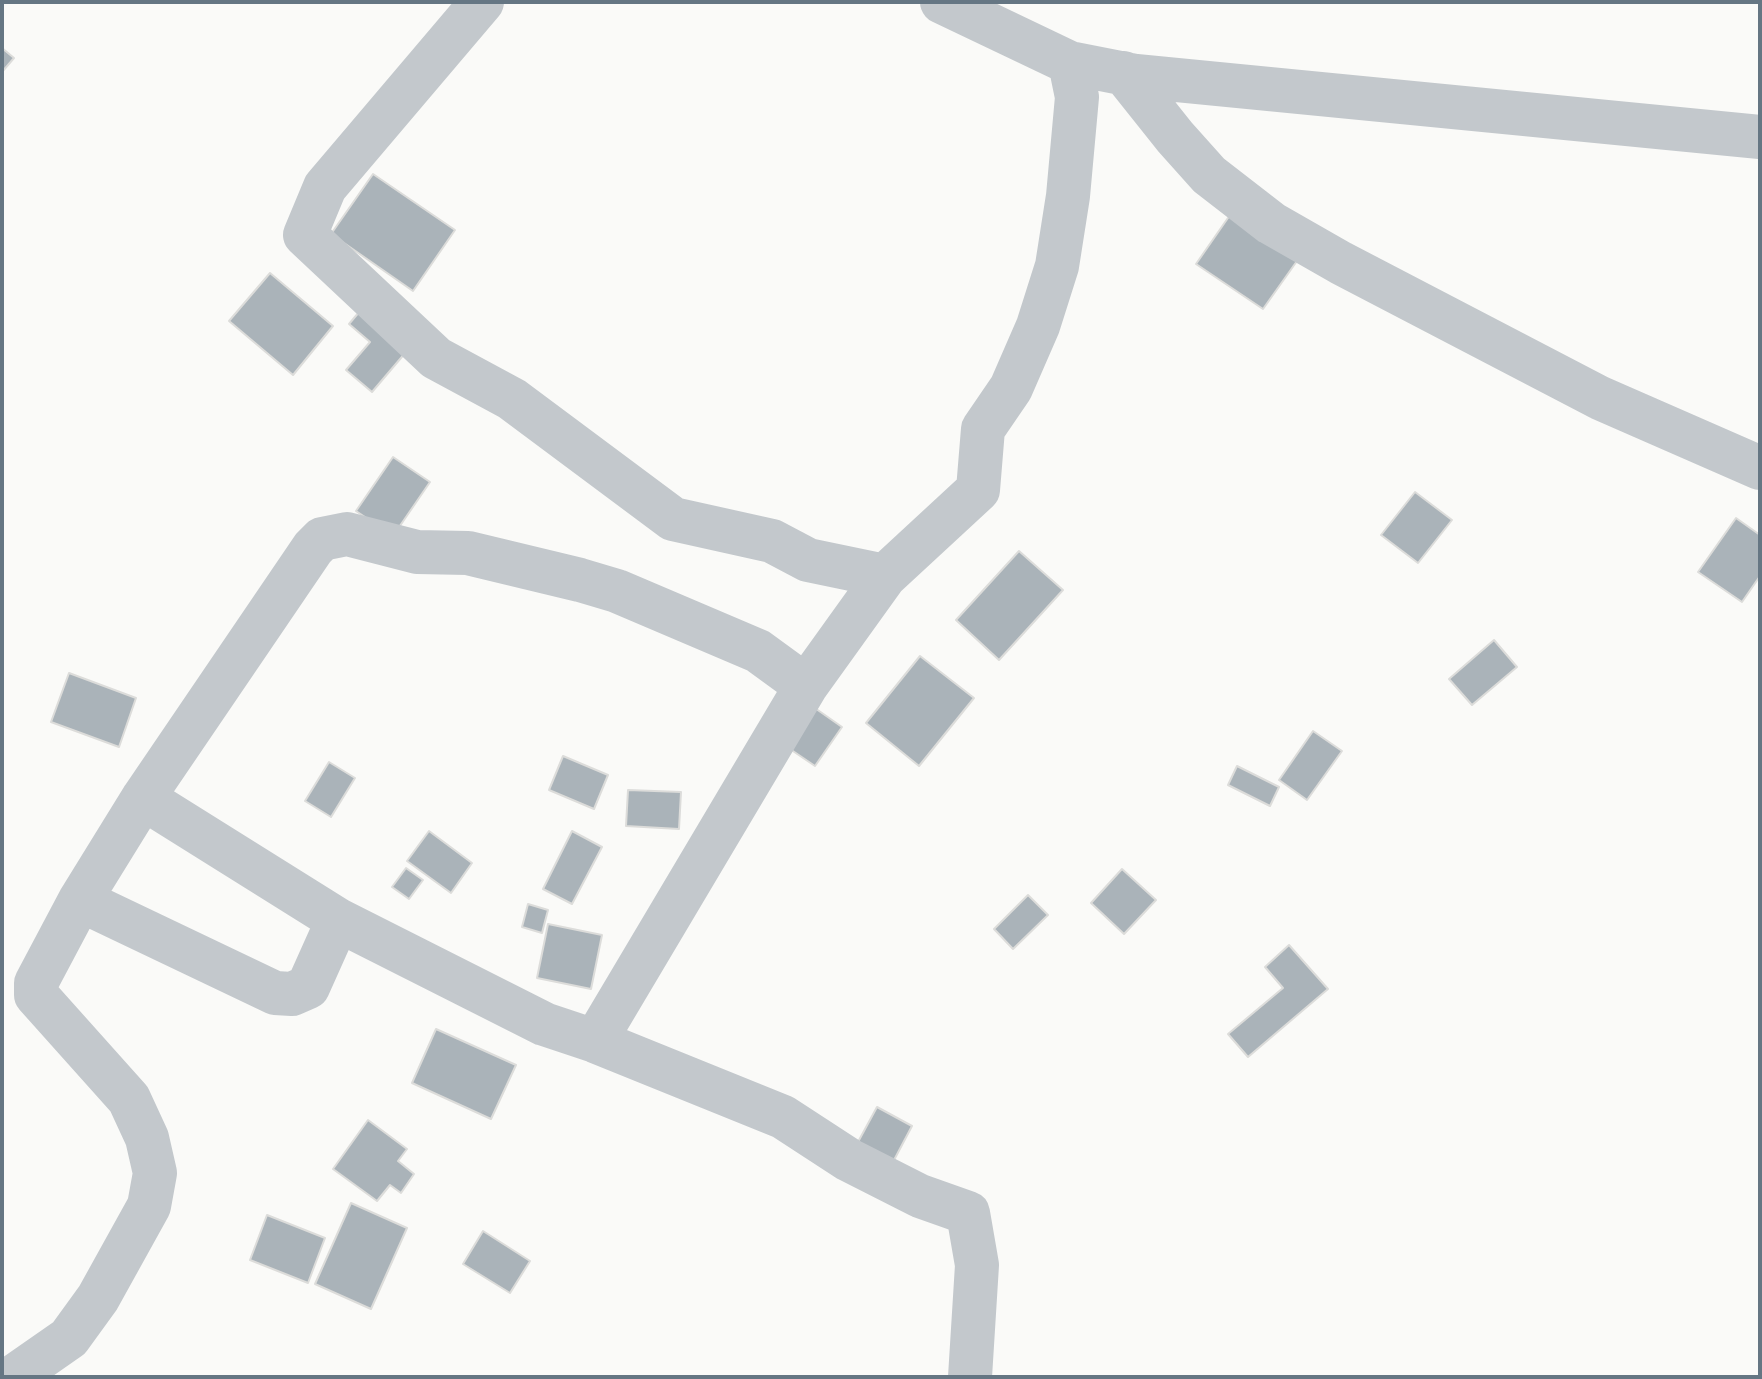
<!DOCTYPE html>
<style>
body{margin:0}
#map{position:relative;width:1762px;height:1379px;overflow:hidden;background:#fafaf8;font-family:"Varela Round",sans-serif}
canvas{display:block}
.frame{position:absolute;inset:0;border:4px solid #657683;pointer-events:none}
</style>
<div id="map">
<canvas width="1762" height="1379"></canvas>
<div class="frame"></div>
</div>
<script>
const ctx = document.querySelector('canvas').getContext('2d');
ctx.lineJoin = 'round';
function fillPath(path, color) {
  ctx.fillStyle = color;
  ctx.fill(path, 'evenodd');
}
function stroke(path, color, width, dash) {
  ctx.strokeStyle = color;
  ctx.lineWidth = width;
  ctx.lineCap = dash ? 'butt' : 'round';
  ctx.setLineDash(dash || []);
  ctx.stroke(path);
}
const building = new Path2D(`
 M 2,48 L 14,58 L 2,72 Z
 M 373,174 L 455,230 L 413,291 L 331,234 Z
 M 1230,215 L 1297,261 L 1263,309 L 1196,264 Z
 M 270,273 L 333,326 L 293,375 L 229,321 Z
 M 365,305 L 412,345 L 372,392 L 346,370 L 370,342 L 349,324 Z
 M 393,457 L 430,482 L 393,536 L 356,511 Z
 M 1415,492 L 1452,520 L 1418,563 L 1381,535 Z
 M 1736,518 L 1760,535 L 1760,576 L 1742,602 L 1698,572 Z
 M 1019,551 L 1063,590 L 999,660 L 956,620 Z
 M 1494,640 L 1517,667 L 1472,705 L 1449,679 Z
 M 920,656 L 974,698 L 919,766 L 866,723 Z
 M 69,673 L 136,698 L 119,747 L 51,722 Z
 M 812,706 L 842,727 L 815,766 L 784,745 Z
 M 1313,731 L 1342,751 L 1307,800 L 1279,780 Z
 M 563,756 L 608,775 L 594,809 L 549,790 Z
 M 329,762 L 355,778 L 331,817 L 305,801 Z
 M 1237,766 L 1279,787 L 1270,806 L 1228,785 Z
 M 628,790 L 681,792 L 679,829 L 626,826 Z
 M 429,831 L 472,863 L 451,893 L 407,861 Z
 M 572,831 L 602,847 L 572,904 L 543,889 Z
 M 406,868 L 423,880 L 409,899 L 392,887 Z
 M 1122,869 L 1156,900 L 1124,934 L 1091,903 Z
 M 1028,895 L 1048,915 L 1013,949 L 994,929 Z
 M 528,904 L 548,910 L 542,933 L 522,927 Z
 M 548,924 L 602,935 L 591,989 L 537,978 Z
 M 1289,945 L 1328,989 L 1248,1057 L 1228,1034 L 1283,988 L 1265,967 Z
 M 436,1029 L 516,1065 L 491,1119 L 412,1083 Z
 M 877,1107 L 912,1126 L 893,1162 L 858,1142 Z
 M 368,1120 L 407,1149 L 398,1161 L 414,1174 L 401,1193 L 390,1185 L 377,1201 L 333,1169 Z
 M 351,1203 L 407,1228 L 371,1309 L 315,1284 Z
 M 267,1215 L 325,1238 L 308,1283 L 250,1260 Z
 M 483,1231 L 530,1261 L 510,1293 L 463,1264 Z`);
fillPath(building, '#aab3b9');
stroke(building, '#dcdcda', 2);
stroke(new Path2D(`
 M 482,2 L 325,187 L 305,235 L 436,358 L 512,399 L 673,519 L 772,541 L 808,560 L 885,576
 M 942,2 L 1070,63 L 1136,76 L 1760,137
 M 1124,73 L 1175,137 L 1209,175 L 1271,223 L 1341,263 L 1600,398 L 1760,468
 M 143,798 L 338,920 L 544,1024 L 595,1041 L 783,1117 L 849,1160 L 920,1196 L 968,1213 L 977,1265 L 970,1377
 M 80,900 L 275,993 L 292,994 L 308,987 L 338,920
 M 595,1041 L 806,686 L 885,576 L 978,490 L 983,429 L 1011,388 L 1038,326 L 1057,266 L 1068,196 L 1077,97 L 1070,63
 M 13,1377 L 69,1338 L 98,1298 L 149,1206 L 155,1173 L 147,1138 L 129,1099 L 36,995 L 36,983 L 80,900 L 143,798 L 313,548 L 322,539 L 347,534 L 417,552 L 468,553 L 580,580 L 617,591 L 758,651 L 806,686`), '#c3c8cc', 44);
</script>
